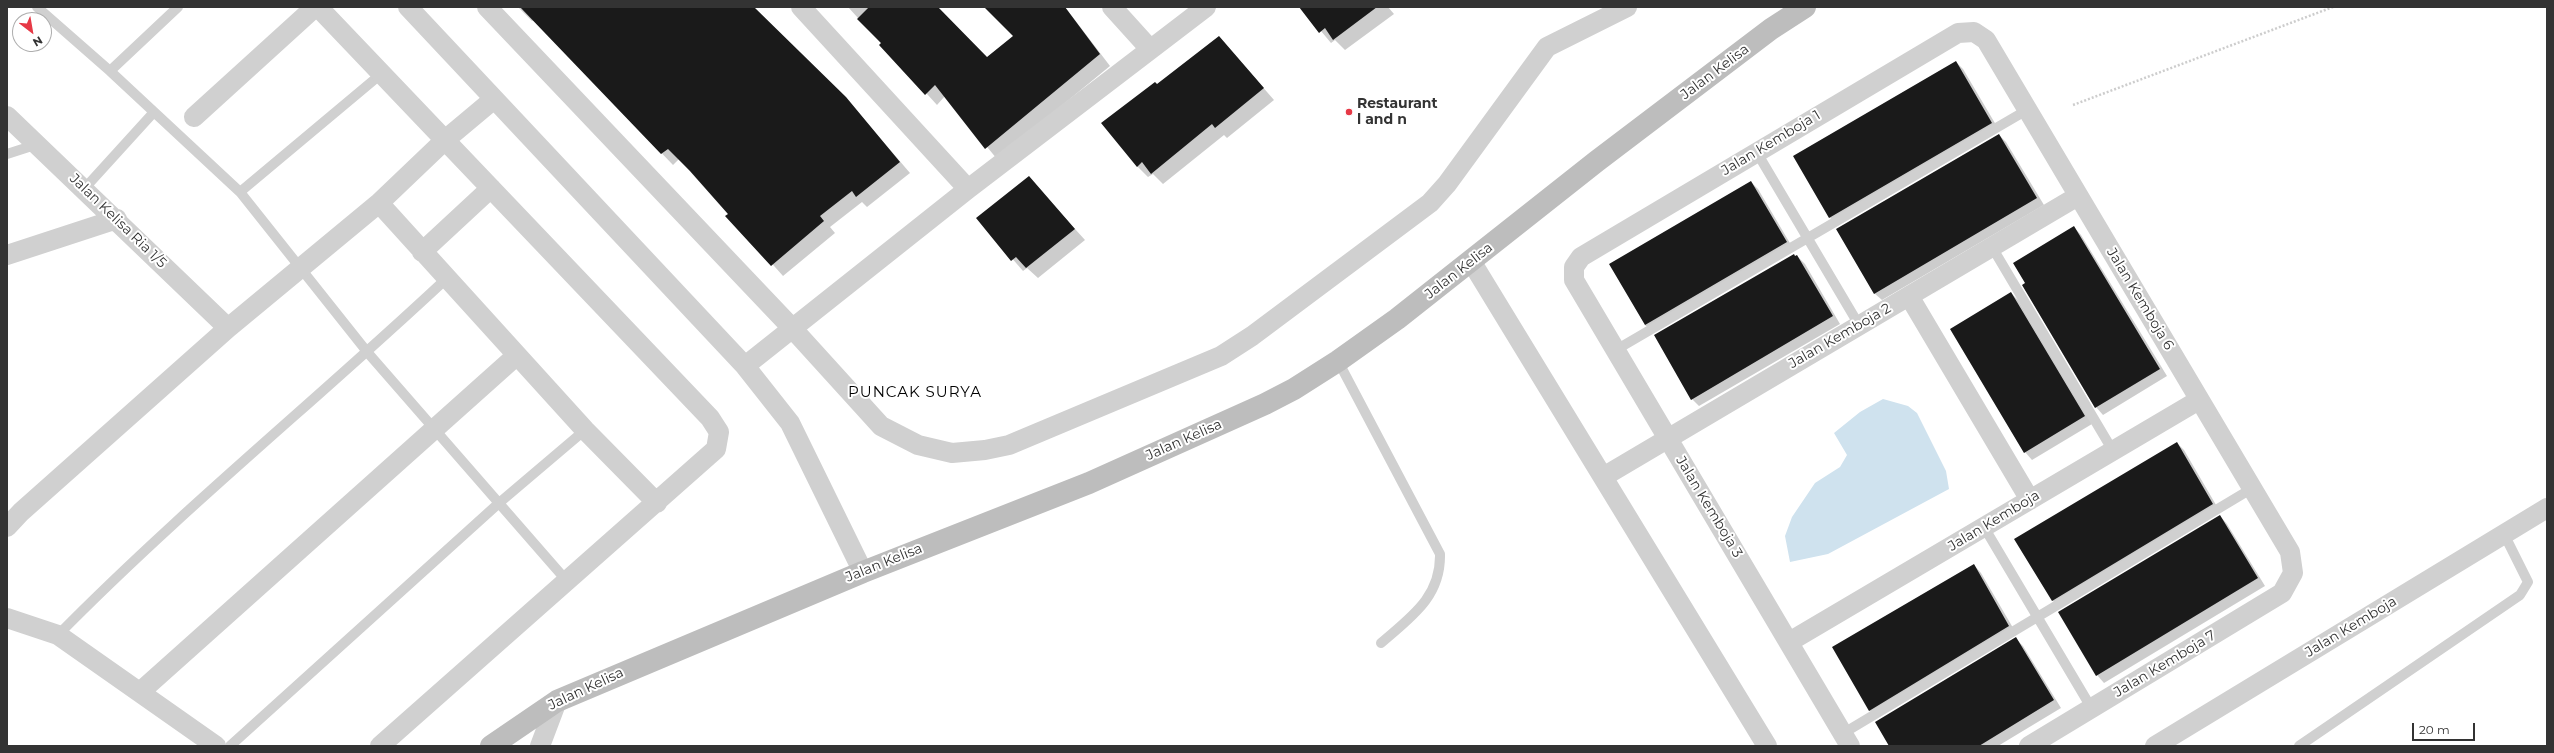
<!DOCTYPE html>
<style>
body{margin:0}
#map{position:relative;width:2554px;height:753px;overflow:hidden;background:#fff;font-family:Montserrat,sans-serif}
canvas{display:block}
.frame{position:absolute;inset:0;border:8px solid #333;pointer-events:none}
.north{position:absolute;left:12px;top:12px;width:40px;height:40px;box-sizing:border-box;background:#fff;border:1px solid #adadad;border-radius:50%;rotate:149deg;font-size:11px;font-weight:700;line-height:16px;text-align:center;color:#333}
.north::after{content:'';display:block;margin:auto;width:14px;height:18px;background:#e63946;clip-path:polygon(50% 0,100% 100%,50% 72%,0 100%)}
.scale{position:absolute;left:2412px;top:723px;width:63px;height:18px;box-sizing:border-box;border:2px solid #333;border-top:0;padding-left:5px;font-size:12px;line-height:14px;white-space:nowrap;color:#333;-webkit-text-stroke:3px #fff;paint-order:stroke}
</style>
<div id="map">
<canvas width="2554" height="753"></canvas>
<div class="frame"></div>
<div class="north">N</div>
<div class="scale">20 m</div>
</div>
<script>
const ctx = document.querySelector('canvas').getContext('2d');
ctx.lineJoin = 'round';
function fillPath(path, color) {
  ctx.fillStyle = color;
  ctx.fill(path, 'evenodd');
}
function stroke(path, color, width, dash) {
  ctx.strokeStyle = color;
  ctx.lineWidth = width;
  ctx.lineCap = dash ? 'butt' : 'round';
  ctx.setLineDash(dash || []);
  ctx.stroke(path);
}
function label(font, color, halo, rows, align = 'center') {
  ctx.font = font + ' Montserrat,sans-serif';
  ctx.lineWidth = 4;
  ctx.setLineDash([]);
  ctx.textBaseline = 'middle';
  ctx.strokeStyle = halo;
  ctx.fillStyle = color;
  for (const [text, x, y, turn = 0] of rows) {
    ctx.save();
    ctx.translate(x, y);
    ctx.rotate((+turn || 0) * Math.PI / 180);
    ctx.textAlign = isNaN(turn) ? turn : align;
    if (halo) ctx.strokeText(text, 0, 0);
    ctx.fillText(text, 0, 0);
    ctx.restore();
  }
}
fillPath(new Path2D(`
 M 1883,399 L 1908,406 L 1917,413 L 1946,471 L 1949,489 L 1828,554 L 1790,562 L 1785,536 L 1792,517 L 1815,483 L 1840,467 L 1847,455 L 1834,433 L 1860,412 Z`), '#cfe2ee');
fillPath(new Path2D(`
 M 518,7 L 751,7 L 856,110 L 910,173 L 867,207 L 862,202 L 830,227 L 835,233 L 783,276 L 679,159 L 673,165 L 534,20 L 532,21 Z
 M 848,7 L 937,7 L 987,58 L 1014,36 L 986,7 L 1065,7 L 1110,66 L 997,159 L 945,96 L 937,105 Z
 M 1301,7 L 1388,7 L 1394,14 L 1345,50 L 1335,40 L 1331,43 Z
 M 1219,37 L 1274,100 L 1227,138 L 1224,135 L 1163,184 L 1153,174 L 1148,177 L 1137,166 L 1157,86 Z
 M 1956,62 L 1963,69 L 1999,130 L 1837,224 L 1829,217 Z
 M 1999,135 L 2006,142 L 2044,205 L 1882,300 L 1874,293 Z
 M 1029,178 L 1085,240 L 1038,278 L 1027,268 L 1023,271 L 977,218 Z
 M 1751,182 L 1758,189 L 1794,250 L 1653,332 L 1645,325 Z
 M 2074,227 L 2081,235 L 2167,376 L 2103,415 L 2096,407 Z
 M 1797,256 L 1805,264 L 1840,324 L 1699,406 L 1692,399 Z
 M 2011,293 L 2018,300 L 2092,424 L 2032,460 L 2025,452 Z
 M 2177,443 L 2184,450 L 2219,510 L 2060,608 L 2052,600 Z
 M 2220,516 L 2227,524 L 2265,586 L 2104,683 L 2097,675 Z
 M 1974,565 L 1981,573 L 2016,633 L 1877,717 L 1869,710 Z
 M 2016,639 L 2023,646 L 2061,708 L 1998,746 L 1891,746 Z`), '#0003');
fillPath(new Path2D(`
 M 520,7 L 754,7 L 846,97 L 900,162 L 856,197 L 852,191 L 820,216 L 824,221 L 771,266 L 725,216 L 728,214 L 690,171 L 668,149 L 661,154 Z
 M 869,7 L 938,7 L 987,57 L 1013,36 L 984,7 L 1065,7 L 1100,54 L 985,149 L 935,85 L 925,95 L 879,45 L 881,43 L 857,19 Z
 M 1299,7 L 1377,7 L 1333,40 L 1325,28 L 1319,33 Z
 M 1219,36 L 1264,88 L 1215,128 L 1212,124 L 1151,174 L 1142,162 L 1137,167 L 1101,123 L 1155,82 L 1157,84 Z
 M 1956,61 L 1992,123 L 1829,218 L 1793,156 Z
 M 1999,134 L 2037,198 L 1874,294 L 1836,229 Z
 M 1029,176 L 1075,229 L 1026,268 L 1016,257 L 1011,261 L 976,218 Z
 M 1751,181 L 1787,242 L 1645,325 L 1609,264 Z
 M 2074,226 L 2160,369 L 2095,408 L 2022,285 L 2025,283 L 2013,263 Z
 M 1794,254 L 1795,256 L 1797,255 L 1833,316 L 1691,400 L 1654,335 Z
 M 2011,292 L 2085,416 L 2024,453 L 1950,329 Z
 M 2177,442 L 2213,504 L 2052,601 L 2014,539 Z
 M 2220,515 L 2258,578 L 2096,676 L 2058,612 Z
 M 1974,564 L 2009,626 L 1869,711 L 1832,647 Z
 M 2016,637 L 2054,700 L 1979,746 L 1889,746 L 1875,722 Z`), '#1a1a1a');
stroke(new Path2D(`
 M 2073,105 L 2333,7`), '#cdcdcd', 2.5, [2, 2]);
stroke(new Path2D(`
 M 37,7 L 110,71 L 240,192 L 368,353 L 566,580
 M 110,71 L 178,7
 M 1756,151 L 1859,325
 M 7,154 L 38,144
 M 84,189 L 154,112
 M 240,192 L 381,74
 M 1992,247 L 2113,451
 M 1614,351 L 2027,110
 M 1338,361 L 1440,554 C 1441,597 1411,617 1381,643
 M 1984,527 L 2092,709
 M 58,635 C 181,510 318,399 446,279
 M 1842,734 L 2251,489
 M 230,746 L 499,503 L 585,430
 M 2299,746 L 2520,595 L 2528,582 L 2504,534`), '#d0d0d0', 10);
stroke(new Path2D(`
 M 318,7 L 710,418 L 719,432 L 716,449 L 380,746
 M 408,7 L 745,366 L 790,423 L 863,572
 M 487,7 L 792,328 L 881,426 L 918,445 L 952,453 L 985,450 L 1009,445 L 1221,356 L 1252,336 L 1430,203 L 1447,184 L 1547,47 L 1627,7
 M 801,7 L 968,189
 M 1112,7 L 1150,49
 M 7,116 L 228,328
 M 194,117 L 315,7
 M 379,203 L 585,430 L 657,503
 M 422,252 L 491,188
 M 7,255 L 117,219
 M 1471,261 L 1767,746
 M 1909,296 L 2030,500
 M 745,366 L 968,189 L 1206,7
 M 1603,477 L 2078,196
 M 7,527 L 21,512 L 228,328 L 379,203 L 445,140 L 494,99
 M 7,618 L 58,635 L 216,746
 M 1789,642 L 2199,400
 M 140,692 L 516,356
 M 540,746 L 557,701
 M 1850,746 L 1574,280 L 1574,267 L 1581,257 L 1958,33 L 1974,32 L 1986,40 L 2290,552 L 2293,573 L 2282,593 L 2029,746
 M 2155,746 L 2547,508`), '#d0d0d0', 20);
stroke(new Path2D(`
 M 491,746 L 557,701 L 863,572 L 1089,483 L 1265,404 L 1294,389 L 1338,361 L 1397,319 L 1597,161 L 1771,29 L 1805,7`), '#bdbdbd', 22);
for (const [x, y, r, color] of [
 [1349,112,4,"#e63946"]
]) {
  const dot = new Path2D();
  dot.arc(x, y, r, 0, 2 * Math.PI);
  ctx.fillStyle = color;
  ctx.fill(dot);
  stroke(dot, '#fff', 1.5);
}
label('14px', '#333', '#fff', [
 ["Jalan Kelisa",1715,72,-37],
 ["Jalan Kemboja 1",1771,143,-31],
 ["Jalan Kelisa Ria 1/5",118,221,44],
 ["Jalan Kelisa",1459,271,-38],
 ["Jalan Kemboja 6",2140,299,59],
 ["Jalan Kemboja 2",1840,336,-30],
 ["Jalan Kelisa",1184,440,-24],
 ["Jalan Kemboja 3",1709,507,59],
 ["Jalan Kemboja",1994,521,-31],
 ["Jalan Kelisa",884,563,-22],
 ["Jalan Kemboja",2351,627,-31],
 ["Jalan Kemboja 7",2165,664,-31],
 ["Jalan Kelisa",586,689,-25]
]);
label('bold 14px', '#333', '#fff', [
 ["Restaurant",1357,104],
 ["l and n",1357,120]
], 'left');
ctx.letterSpacing = '1px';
label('15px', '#000', '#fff', [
 ["PUNCAK SURYA",915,393]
]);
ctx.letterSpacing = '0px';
</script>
